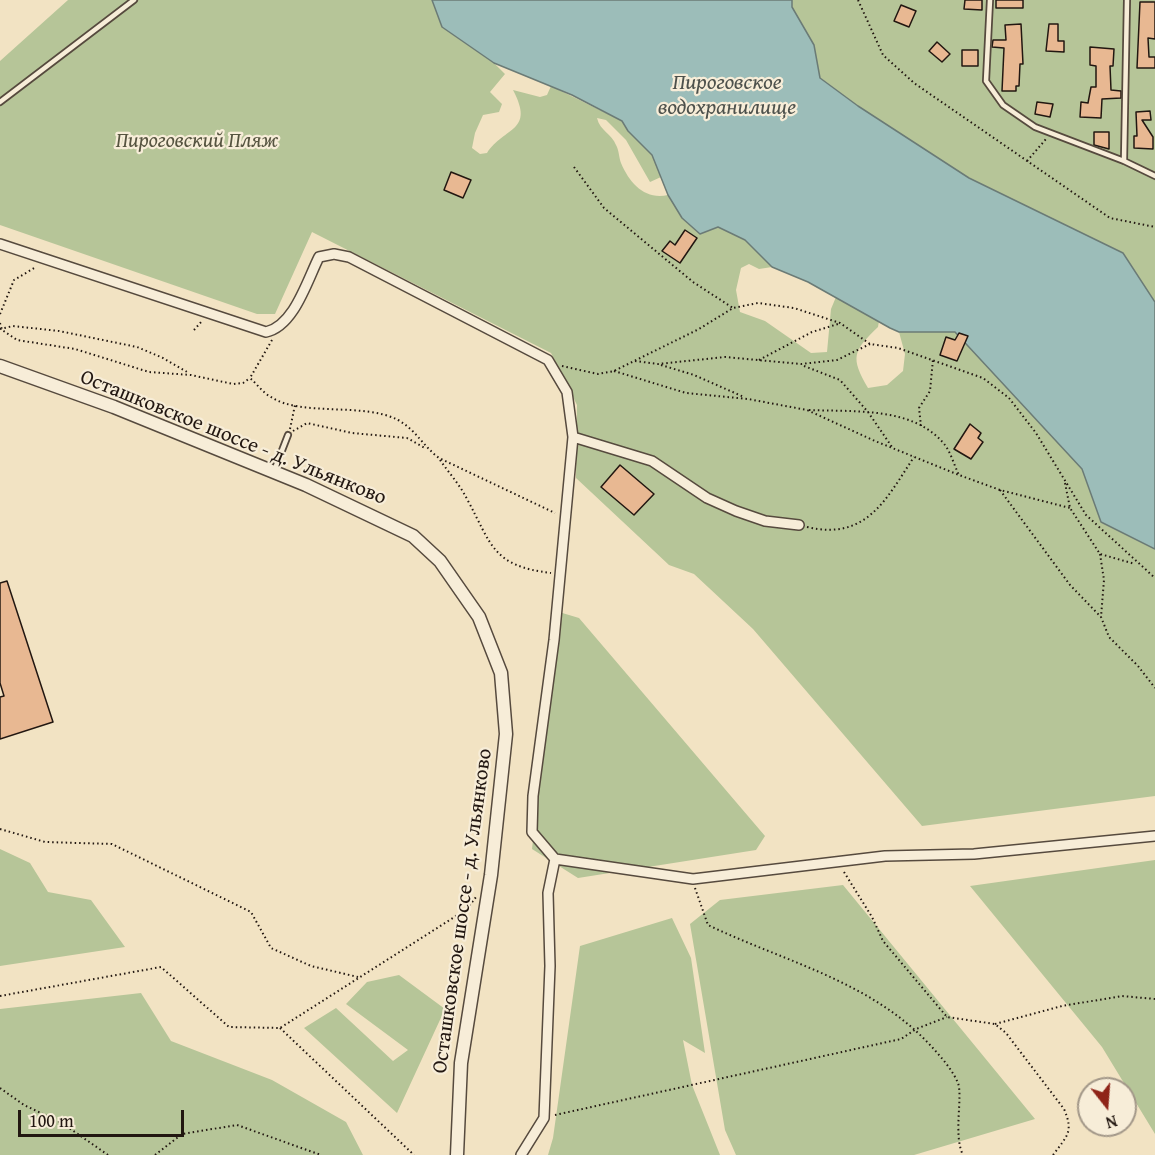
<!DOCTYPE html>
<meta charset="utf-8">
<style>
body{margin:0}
#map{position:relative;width:1155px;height:1155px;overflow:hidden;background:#f2e3c3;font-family:"Gentium Book Plus",serif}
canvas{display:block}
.north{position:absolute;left:1077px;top:1077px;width:60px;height:60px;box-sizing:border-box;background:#f7edd8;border:2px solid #a29788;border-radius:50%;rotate:163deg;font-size:16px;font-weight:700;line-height:24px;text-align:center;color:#221711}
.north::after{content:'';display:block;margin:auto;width:21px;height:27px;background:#8f2418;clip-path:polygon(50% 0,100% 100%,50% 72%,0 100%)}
.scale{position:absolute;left:18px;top:1110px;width:166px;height:27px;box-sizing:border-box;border:3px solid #221711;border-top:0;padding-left:8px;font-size:18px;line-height:21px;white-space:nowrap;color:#221711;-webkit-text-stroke:4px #f7edd8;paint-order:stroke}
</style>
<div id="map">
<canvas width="1155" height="1155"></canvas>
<div class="north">N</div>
<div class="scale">100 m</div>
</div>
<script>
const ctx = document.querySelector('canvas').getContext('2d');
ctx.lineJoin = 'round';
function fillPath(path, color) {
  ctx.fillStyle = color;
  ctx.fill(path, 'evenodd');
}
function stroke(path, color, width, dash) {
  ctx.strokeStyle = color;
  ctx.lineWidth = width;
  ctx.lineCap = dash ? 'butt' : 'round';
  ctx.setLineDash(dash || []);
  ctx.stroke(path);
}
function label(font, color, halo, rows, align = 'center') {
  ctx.font = font + ' "Gentium Book Plus",serif';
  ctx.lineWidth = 4.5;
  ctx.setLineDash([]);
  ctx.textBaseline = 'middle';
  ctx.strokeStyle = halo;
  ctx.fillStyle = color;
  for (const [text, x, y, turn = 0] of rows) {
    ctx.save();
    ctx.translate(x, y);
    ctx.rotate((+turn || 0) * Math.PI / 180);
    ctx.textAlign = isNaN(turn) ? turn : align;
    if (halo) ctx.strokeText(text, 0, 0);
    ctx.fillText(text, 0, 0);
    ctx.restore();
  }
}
fillPath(new Path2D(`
 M 68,0 L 432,0 L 442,27 L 494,63 L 505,74 L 490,92 L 502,104 L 499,112 L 483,115 L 475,133 L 472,148 L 480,154 L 487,153 C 505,126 535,132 513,90 L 540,97 L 547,95 L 551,86 L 622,121 L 628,131 L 653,155 L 661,177 L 650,182 L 626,140 L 606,120 L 597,118 C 600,131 612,134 616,145 C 619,150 619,158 621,163 C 630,184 645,200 668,195 L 682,218 L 700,234 L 718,227 L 745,240 L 772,267 L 759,269 L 749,264 L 741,268 L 736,290 L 740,312 L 765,321 L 811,353 L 827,352 L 831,309 L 836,297 L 879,321 L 878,327 C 853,351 850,357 868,388 L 887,385 L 903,371 L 905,354 L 899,332 L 955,332 L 1082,469 L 1101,522 L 1155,549 L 1155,796 L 922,826 L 753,629 L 694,574 L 669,565 L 576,478 L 577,405 L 551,353 L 312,232 L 275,314 L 257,314 L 0,225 L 0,61 Z
 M 792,0 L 1155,0 L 1155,302 L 1123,253 L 969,178 L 858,106 L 820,78 L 813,45 L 792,7 Z
 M 559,612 L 579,618 L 765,836 L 756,850 L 578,878 L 532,849 Z
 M 0,849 L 30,863 L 48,892 L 91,900 L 125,947 L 0,966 Z
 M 1155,860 L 1155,1134 L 1102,1047 L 970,886 Z
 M 843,885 L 1035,1119 L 914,1155 L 736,1155 L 725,1130 L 690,924 L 720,900 Z
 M 672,918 L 691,958 L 705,1053 L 683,1040 L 692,1085 L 720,1155 L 548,1155 L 553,1138 L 580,946 Z
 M 399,975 L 445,1009 L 397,1113 L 304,1028 L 336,1008 L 393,1061 L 408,1050 L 346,1004 L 367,982 Z
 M 141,993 L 171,1041 L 272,1080 L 346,1122 L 363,1155 L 0,1155 L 0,1009 Z`), '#b6c598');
const water = new Path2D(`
 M 432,0 L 792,0 L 792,7 L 814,45 L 820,78 L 858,106 L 969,178 L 1123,253 L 1155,302 L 1155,549 L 1101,522 L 1082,469 L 955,332 L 899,332 L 890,328 L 808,282 L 772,267 L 745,240 L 718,227 L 700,234 L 682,218 L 668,195 L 652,155 L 628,131 L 622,121 L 572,95 L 494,63 L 442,27 Z`);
fillPath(water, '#9cbdb9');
stroke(water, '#6b7b76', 1.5);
const building = new Path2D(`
 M 965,0 L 982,0 L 982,10 L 964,9 Z
 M 996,0 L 1023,0 L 1023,8 L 996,8 Z
 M 1140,2 L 1155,2 L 1155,39 L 1148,38 L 1149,57 L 1155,57 L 1155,68 L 1137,68 Z
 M 901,5 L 916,11 L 909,27 L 894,21 Z
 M 1021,24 L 1023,64 L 1020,64 L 1019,86 L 1016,86 L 1016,91 L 1002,91 L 1004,48 L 992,47 L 993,40 L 1006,40 L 1005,25 Z
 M 1049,24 L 1058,24 L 1058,41 L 1064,41 L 1064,52 L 1046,51 Z
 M 937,42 L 950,54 L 942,62 L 929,51 Z
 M 1090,47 L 1114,49 L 1113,66 L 1110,66 L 1111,90 L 1121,91 L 1121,98 L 1102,99 L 1101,118 L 1080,117 L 1081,102 L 1088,103 L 1091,87 L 1096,87 L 1096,66 L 1090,65 Z
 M 962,50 L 978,50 L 978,66 L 962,66 Z
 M 1037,102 L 1053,104 L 1050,117 L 1035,114 Z
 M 1150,111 L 1151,120 L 1142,120 L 1153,137 L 1153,149 L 1134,148 L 1134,136 L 1137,136 L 1136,112 Z
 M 1094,132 L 1109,132 L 1109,149 L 1094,145 Z
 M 451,172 L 471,180 L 463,198 L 444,190 Z
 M 685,230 L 697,238 L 680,263 L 662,251 L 670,241 L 675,245 Z
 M 959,333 L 968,336 L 957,361 L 940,355 L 946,337 L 955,340 Z
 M 970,424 L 981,433 L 978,438 L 983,442 L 971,459 L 954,449 Z
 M 620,465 L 654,494 L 634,515 L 601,487 Z
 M 7,581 L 53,722 L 0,739 L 0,697 L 4,696 L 0,683 L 0,583 Z`);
fillPath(building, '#e8b892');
stroke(building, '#221711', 1.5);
const service = new Path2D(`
 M 990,0 L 986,81 L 1003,105 L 1035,127 L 1124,161 L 1155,176
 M 0,102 L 134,0
 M 1124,161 L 1127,0
 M 274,471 L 288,435`);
const minor = new Path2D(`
 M 0,244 L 266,332 C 294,326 307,281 319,257 L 334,254 L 349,257 L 548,360 L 567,392 L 573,437 L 554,640 L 533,796 L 532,832 L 555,859 L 693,879 L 885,856 L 974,854 L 1155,836
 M 573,437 L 652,461 L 707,498 L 736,511 L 765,521 L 799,525
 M 521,1155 L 544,1118 L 550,966 L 548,893 L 555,859`);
const tertiary = new Path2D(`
 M 0,366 L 114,407 L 306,485 L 413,536 L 440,561 L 479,617 L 501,673 L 506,734 L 491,875 L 461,1063 L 457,1155`);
stroke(service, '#564a3e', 8);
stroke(minor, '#564a3e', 12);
stroke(tertiary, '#564a3e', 15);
stroke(new Path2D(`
 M 858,0 L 883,55 L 914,83 L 1110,218 L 1155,227
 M 1027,161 L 1046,139
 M 574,167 L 604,208 L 693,282 L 733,308
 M 0,314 L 14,280 L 36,267
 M 0,323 L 2,330 L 17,340 L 75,349 L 149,372 L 191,375 L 233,384 L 243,383 L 250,378
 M 0,329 L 13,326 L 59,331 L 137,347 L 163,358 L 189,373
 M 194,330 L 202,321
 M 272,340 L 250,378 C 257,384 263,393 271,397 C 301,417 364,402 398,420 C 416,430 423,446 439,458 L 555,513
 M 759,360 L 812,332 L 838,324
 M 635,361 L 658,364 L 725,357 L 801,364 L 837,360 L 870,344
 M 661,365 L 694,375 L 744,397
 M 562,366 L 598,374 L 614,371 L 699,329 L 733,308 L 758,303 L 794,308 L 840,323 L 870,344 L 898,348 L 983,378 L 1009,398 L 1036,433 L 1086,515 L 1155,578
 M 804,366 L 840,380 L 868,412 L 892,447
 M 614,371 L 686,393 L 748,399 L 807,410 L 875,441 L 959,475 L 1000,490 L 1070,508
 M 809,410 C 853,412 914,406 945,445 C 951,453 954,465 959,475
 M 921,426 L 919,408 L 930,391 L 933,359
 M 290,429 L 295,405
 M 293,431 L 307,423 L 352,433 L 407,438 L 425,448
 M 440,460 C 449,473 460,485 467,499 C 492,545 492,566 551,573
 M 1065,483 L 1070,508 L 1100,554 L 1135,564
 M 1000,490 L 1070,585 L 1101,617
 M 807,527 C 867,541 886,499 914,457
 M 1100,554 L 1104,580 L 1101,617 L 1109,637 L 1138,666 L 1155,688
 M 0,829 L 45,842 L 112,844 L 251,912 L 271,948 L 311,966 L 358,977
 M 844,872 L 872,917 L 883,941 L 947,1017 L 995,1024 L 1006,1033 L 1064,1109 C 1074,1132 1067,1136 1053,1155
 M 695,888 L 708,925 C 785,962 871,981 931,1046 C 941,1057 952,1069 958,1083 C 963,1097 953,1135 963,1155
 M 0,996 L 161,967 L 229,1027 L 280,1028 L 467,909 L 476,897
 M 995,1024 L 1062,1006 L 1122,996 L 1155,999
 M 280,1028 L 414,1155
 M 0,1088 L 24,1105 L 62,1123 L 108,1155
 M 555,1115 L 901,1039 L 916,1029 L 947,1017
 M 155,1155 L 182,1134 L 237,1125 L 321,1155`), '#221711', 2, [1.5, 3]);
stroke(service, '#f7edd8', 4.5);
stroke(minor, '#f7edd8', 9);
stroke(tertiary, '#f7edd8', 12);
label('italic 21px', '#565440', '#f7edd8', [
 ["Пироговский Пляж",197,142]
]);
label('21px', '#221711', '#f7edd8', [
 ["Осташковское шоссе - д. Ульянково",233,438,22],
 ["Осташковское шоссе - д. Ульянково",463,911,-82]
]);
label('italic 22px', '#4d514c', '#f7edd8', [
 ["Пироговское",727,83],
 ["водохранилище",727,108]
]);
</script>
